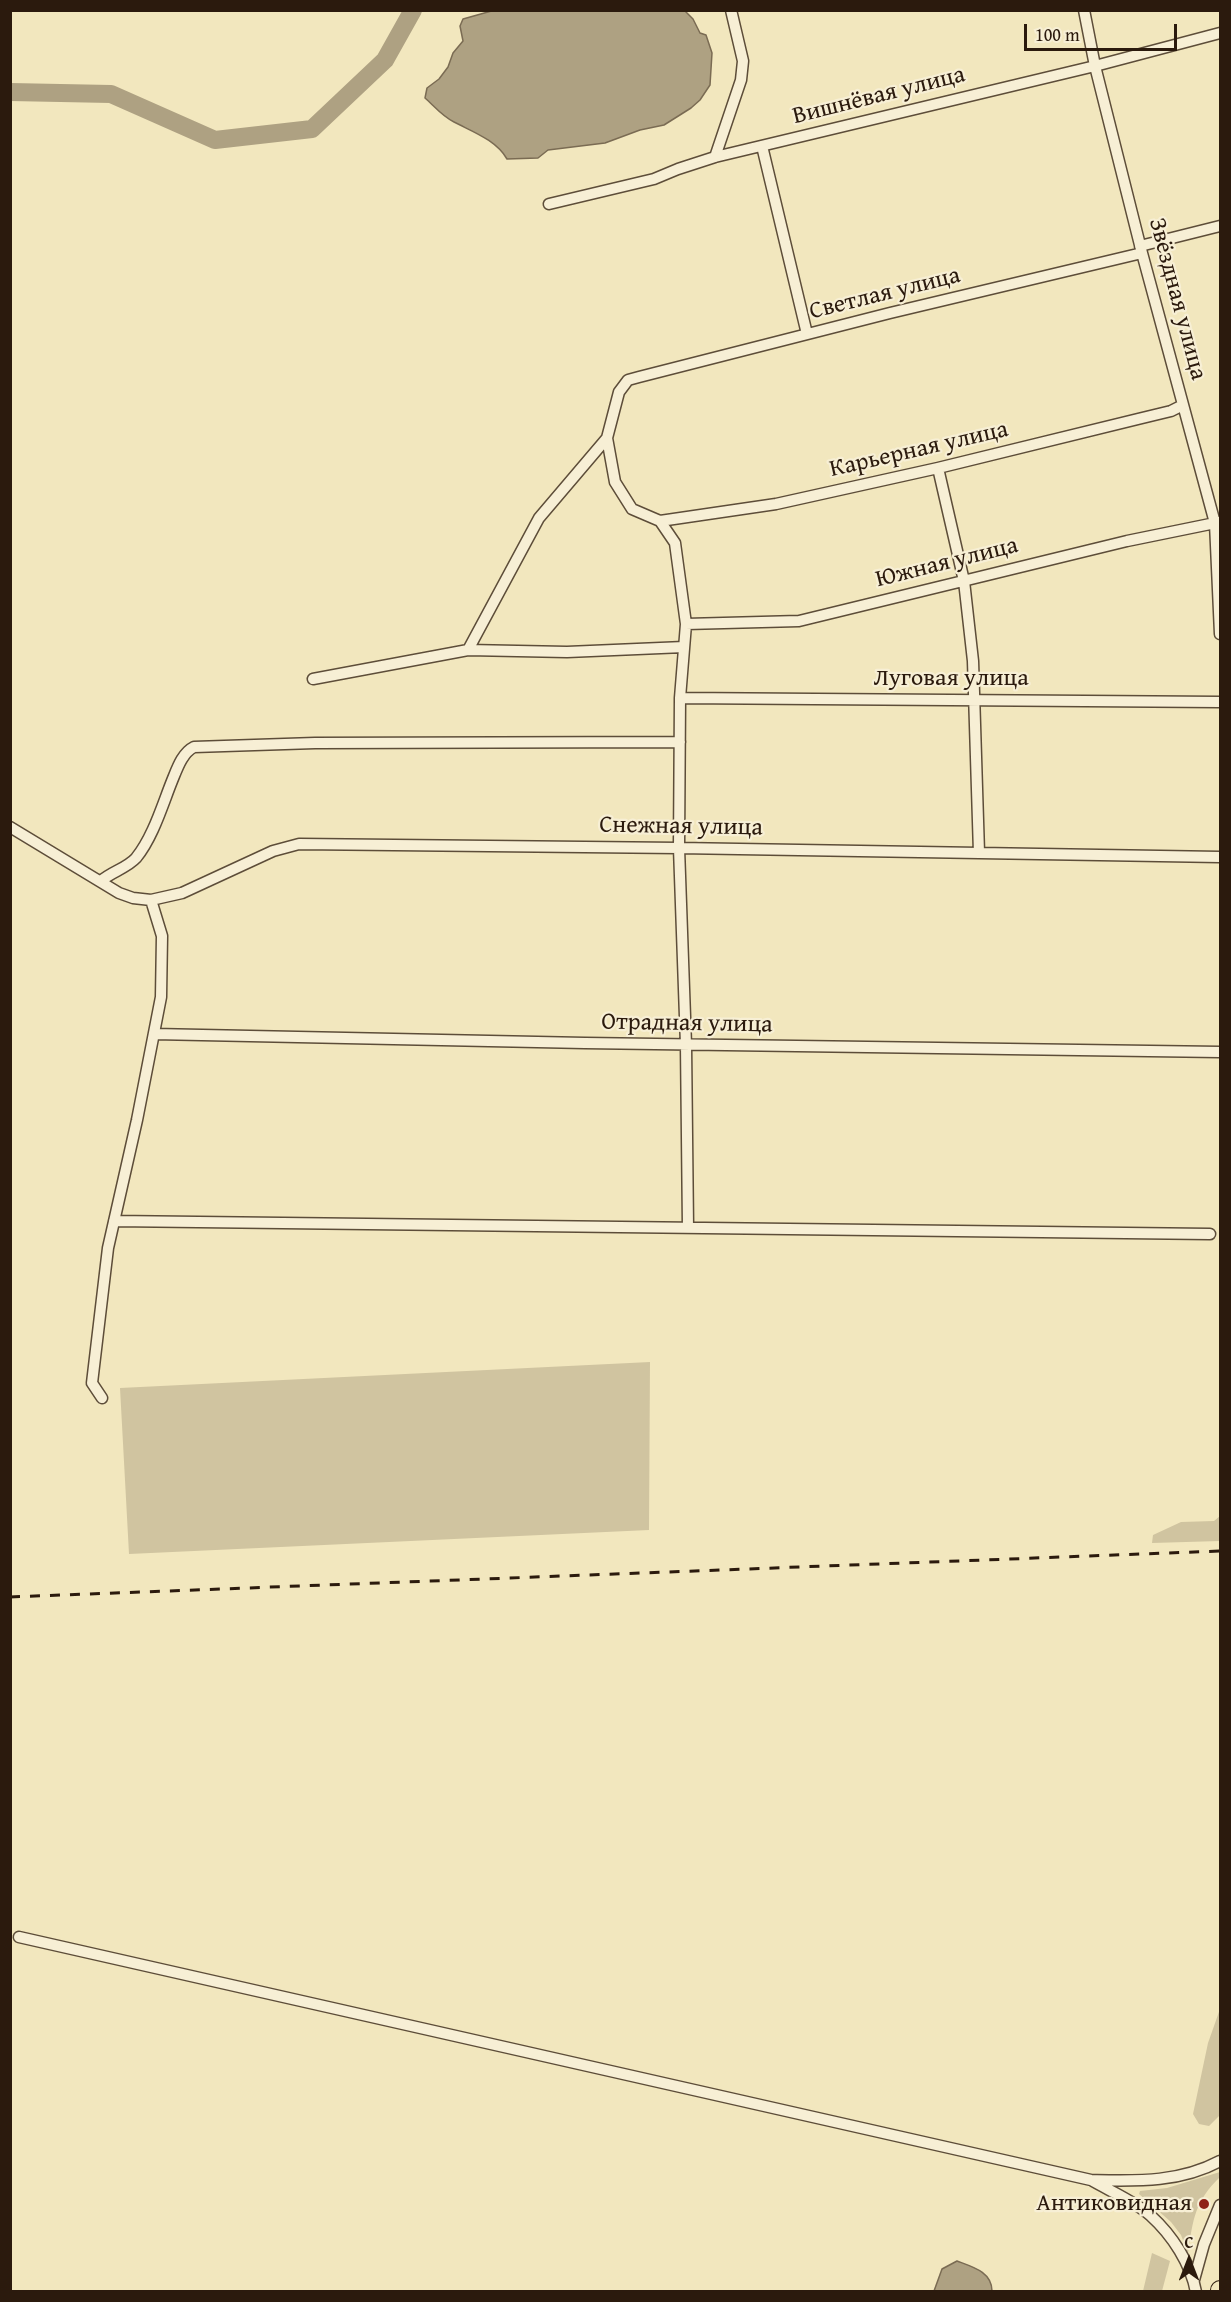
<!DOCTYPE html>
<meta charset="utf-8">
<style>
body{margin:0}
#map{position:relative;width:1231px;height:2302px;overflow:hidden;background:#f2e7be;font-family:"Gentium Book Plus",serif}
canvas{display:block}
.frame{position:absolute;inset:0;border:12px solid #2b1a0d;pointer-events:none}
.north{position:absolute;left:1159px;top:2230px;width:60px;height:60px;-webkit-text-stroke:4px #f7efd5;paint-order:stroke;rotate:0deg;font-size:16px;font-weight:700;line-height:24px;text-align:center;color:#2b1a0d}
.north::after{content:'';display:block;margin:auto;width:21px;height:27px;background:#2b1a0d;clip-path:polygon(50% 0,100% 100%,50% 72%,0 100%)}
.scale{position:absolute;left:1024px;top:24px;width:153px;height:27px;box-sizing:border-box;border:3px solid #2b1a0d;border-top:0;padding-left:8px;font-size:18px;line-height:21px;white-space:nowrap;color:#2b1a0d;-webkit-text-stroke:4px #f7efd5;paint-order:stroke}
</style>
<div id="map">
<canvas width="1231" height="2302"></canvas>
<div class="frame"></div>
<div class="north">С</div>
<div class="scale">100 m</div>
</div>
<script>
const ctx = document.querySelector('canvas').getContext('2d');
ctx.lineJoin = 'round';
function fillPath(path, color) {
  ctx.fillStyle = color;
  ctx.fill(path, 'evenodd');
}
function stroke(path, color, width, dash) {
  ctx.strokeStyle = color;
  ctx.lineWidth = width;
  ctx.lineCap = dash ? 'butt' : 'round';
  ctx.setLineDash(dash || []);
  ctx.stroke(path);
}
function label(font, color, halo, rows, align = 'center') {
  ctx.font = font + ' "Gentium Book Plus",serif';
  ctx.lineWidth = 4.5;
  ctx.setLineDash([]);
  ctx.textBaseline = 'middle';
  ctx.strokeStyle = halo;
  ctx.fillStyle = color;
  for (const [text, x, y, turn = 0] of rows) {
    ctx.save();
    ctx.translate(x, y);
    ctx.rotate((+turn || 0) * Math.PI / 180);
    ctx.textAlign = isNaN(turn) ? turn : align;
    if (halo) ctx.strokeText(text, 0, 0);
    ctx.fillText(text, 0, 0);
    ctx.restore();
  }
}
fillPath(new Path2D(`
 M 650,1362 L 649,1530 L 129,1554 L 120,1388 Z
 M 1220,1516 L 1220,1541 L 1152,1543 L 1153,1535 L 1181,1522 L 1214,1521 Z
 M 1220,2009 L 1220,2115 L 1209,2126 L 1199,2124 L 1193,2114 L 1208,2043 Z
 M 1220,2172 L 1220,2177 C 1195,2201 1193,2219 1188,2253 L 1181,2235 L 1171,2222 L 1139,2194 L 1140,2191 L 1167,2188 Z
 M 1152,2253 L 1170,2261 L 1162,2291 L 1143,2291 Z`), '#d0c4a0');
const water = new Path2D(`
 M 495,10 L 685,11 L 693,19 L 700,33 L 706,35 L 712,53 L 710,85 L 700,100 L 691,108 L 664,125 L 640,130 L 605,143 L 548,150 L 538,158 L 507,159 C 496,140 473,132 454,122 C 443,117 434,106 425,98 L 427,88 L 439,79 L 448,67 L 453,53 L 463,41 L 460,26 L 463,19 Z
 M 957,2261 C 973,2267 992,2272 992,2291 L 934,2291 L 942,2269 Z`);
fillPath(water, '#aea182');
stroke(water, '#7a6b53', 1.5);
stroke(new Path2D(`
 M 10,92 L 111,94 L 215,140 L 312,129 L 385,60 L 413,10`), '#aea182', 18);
const street = new Path2D(`
 M 1084,10 L 1095,66 L 1142,253 L 1215,523 L 1220,634
 M 762,146 L 807,334
 M 715,157 L 741,80 L 743,61 L 731,10
 M 549,204 L 654,179 L 678,169 L 715,157 L 1095,66 L 1220,33
 M 1140,246 L 1220,226
 M 938,468 L 964,581 L 973,661 L 979,853
 M 660,521 L 776,504 L 938,468 L 1138,419 L 1171,411 L 1183,405
 M 686,624 L 799,621 L 1127,541 L 1220,522
 M 468,650 L 539,518 L 607,438
 M 313,679 L 468,650 L 567,652 L 684,647
 M 680,698 L 1220,702
 M 10,827 L 119,893 L 133,898 L 151,900 L 162,936 L 161,997 L 137,1120 L 108,1248 L 92,1383 L 102,1398
 M 101,881 C 111,872 127,868 136,858 C 153,837 162,806 172,781 C 177,769 182,753 194,747 L 315,743 L 680,742
 M 151,900 L 182,893 L 273,851 L 299,844 L 679,848 L 1220,857
 M 154,1034 L 585,1043 L 1220,1052
 M 114,1221 L 1210,1234
 M 688,1228 L 686,1045 L 679,848 L 680,698 L 686,624 L 675,543 L 660,521 L 632,509 L 615,482 L 607,438 L 619,392 L 628,380 L 639,377 L 890,313 L 1142,253
 M 19,1937 L 1091,2180 C 1136,2181 1179,2183 1220,2161
 M 1091,2180 C 1108,2190 1138,2203 1151,2216 C 1172,2235 1191,2264 1196,2292
 M 1194,2280 L 1204,2244 L 1220,2205`);
const highway = new Path2D(`
 M 1220,2292 L 1220,2290`);
stroke(street, '#5d4d39', 13);
stroke(highway, '#2b1a0d', 20);
stroke(street, '#f7efd5', 10);
stroke(highway, '#f2e7be', 18);
stroke(new Path2D(`
 M 10,1597 L 1220,1551`), '#2b1a0d', 3, [10, 10]);
for (const [x, y, r, color] of [
 [1204,2204,6,"#8f2418"]
]) {
  const dot = new Path2D();
  dot.arc(x, y, r, 0, 2 * Math.PI);
  ctx.fillStyle = color;
  ctx.fill(dot);
  stroke(dot, '#f7efd5', 2);
}
label('24px', '#2b1a0d', '#f7efd5', [
 ["Вишнёвая улица",879,96,-14],
 ["Светлая улица",885,294,-14],
 ["Звёздная улица",1177,299,75],
 ["Карьерная улица",919,450,-13],
 ["Южная улица",947,563,-14],
 ["Луговая улица",951,679],
 ["Снежная улица",681,827,1],
 ["Отрадная улица",687,1024,1]
]);
label('24px', '#2b1a0d', '#f7efd5', [
 ["Антиковидная",1192,2204]
], 'right');
</script>
